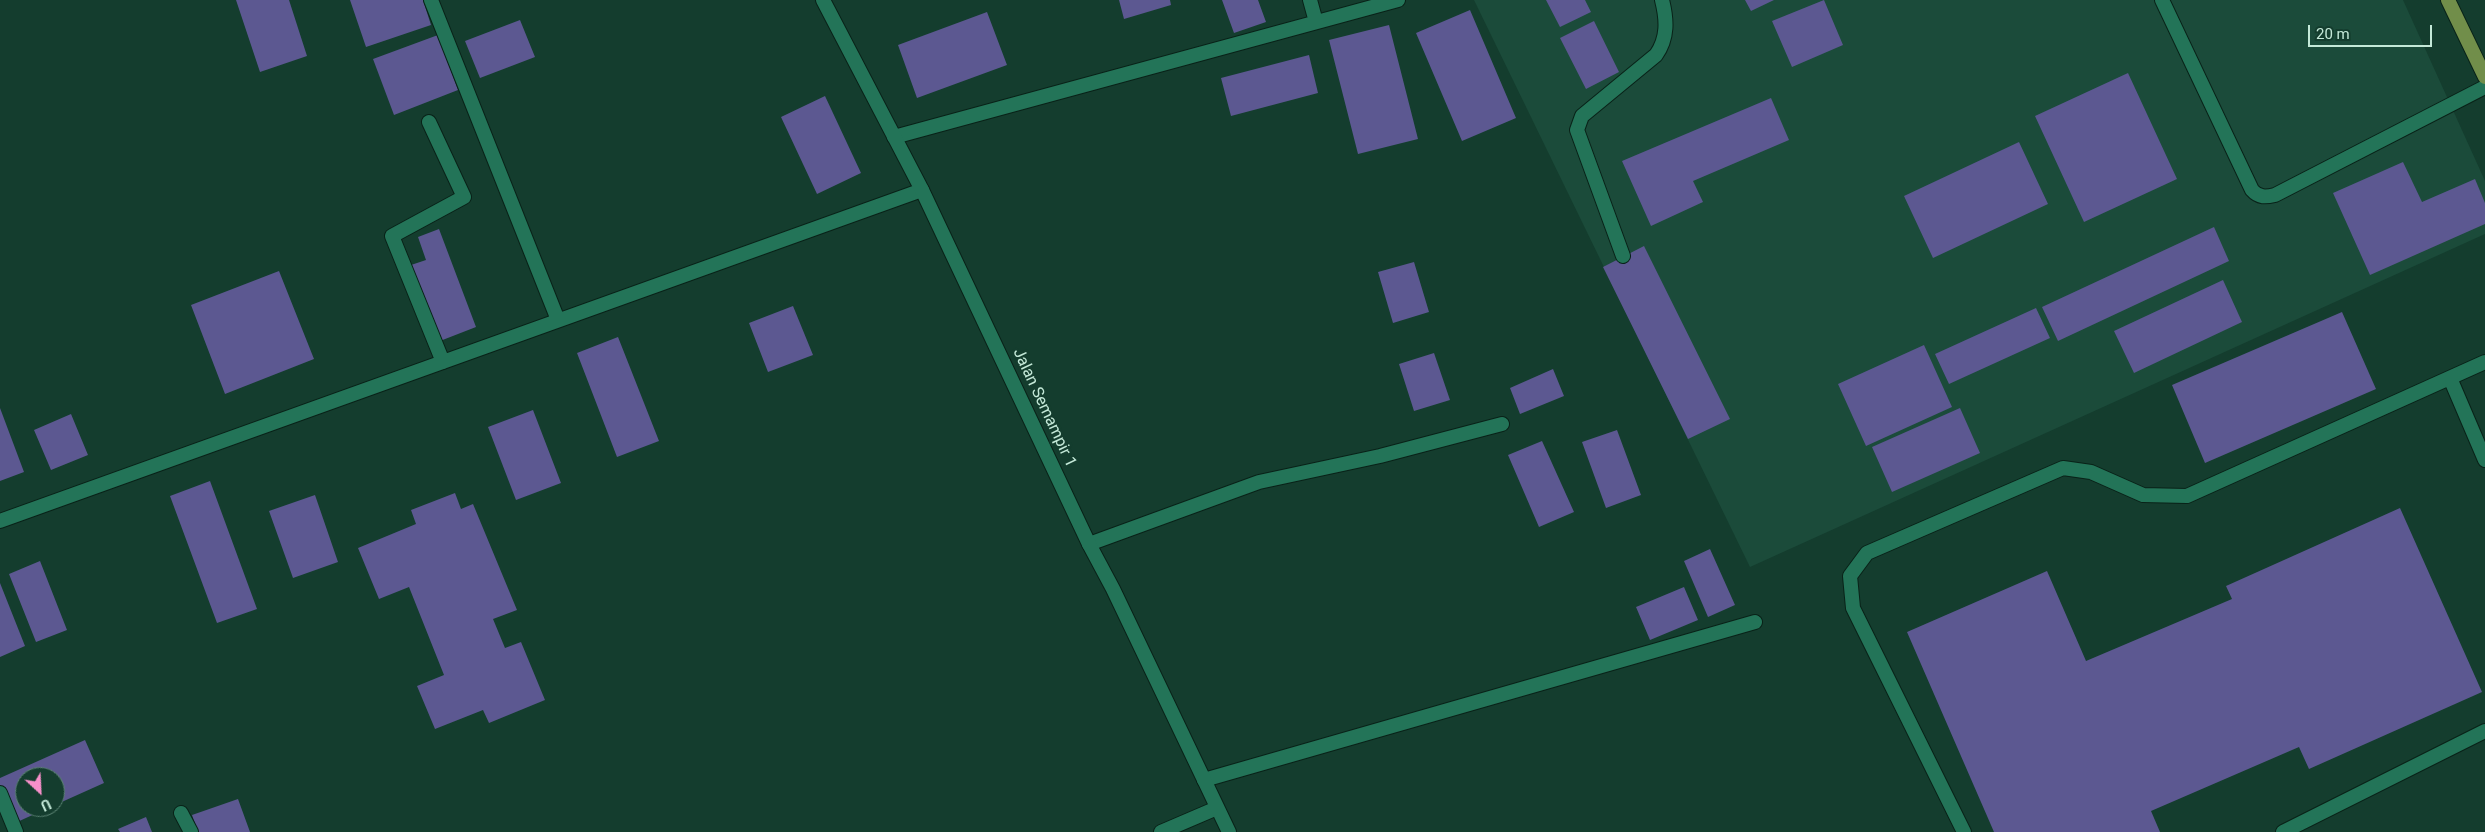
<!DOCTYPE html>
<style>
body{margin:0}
#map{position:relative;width:2485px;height:832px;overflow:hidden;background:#143d2e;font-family:Roboto,sans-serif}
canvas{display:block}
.north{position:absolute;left:15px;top:767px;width:50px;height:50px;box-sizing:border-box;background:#143d2e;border:1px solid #5a8272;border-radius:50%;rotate:155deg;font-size:14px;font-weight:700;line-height:20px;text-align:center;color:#c4e9d8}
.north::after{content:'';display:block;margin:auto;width:18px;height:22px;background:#f890cb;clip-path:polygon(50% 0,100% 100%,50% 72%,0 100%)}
.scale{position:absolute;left:2308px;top:25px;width:124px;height:22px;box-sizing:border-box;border:2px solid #c4e9d8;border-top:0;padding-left:6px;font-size:15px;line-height:18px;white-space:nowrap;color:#c4e9d8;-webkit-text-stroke:4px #143d2e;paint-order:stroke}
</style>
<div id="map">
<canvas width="2485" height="832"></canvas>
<div class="north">U</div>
<div class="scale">20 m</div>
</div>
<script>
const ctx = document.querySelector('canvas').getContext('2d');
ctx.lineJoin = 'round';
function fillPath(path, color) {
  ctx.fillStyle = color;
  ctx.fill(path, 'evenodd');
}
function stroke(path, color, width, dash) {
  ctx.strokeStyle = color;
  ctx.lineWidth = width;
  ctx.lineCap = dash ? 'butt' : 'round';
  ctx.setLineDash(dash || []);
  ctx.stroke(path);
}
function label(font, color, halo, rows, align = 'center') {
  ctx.font = font + ' Roboto,sans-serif';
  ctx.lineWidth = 5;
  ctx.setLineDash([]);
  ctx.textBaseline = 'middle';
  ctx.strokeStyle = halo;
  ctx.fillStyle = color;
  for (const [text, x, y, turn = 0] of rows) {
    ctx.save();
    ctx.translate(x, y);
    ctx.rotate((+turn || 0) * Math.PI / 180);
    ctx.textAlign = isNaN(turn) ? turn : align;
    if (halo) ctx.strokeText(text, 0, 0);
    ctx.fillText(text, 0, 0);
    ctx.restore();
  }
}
fillPath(new Path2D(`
 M 1474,0 L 2403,0 L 2485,181 L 2485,234 L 1750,567 Z`), '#1b4b3a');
fillPath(new Path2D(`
 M 236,0 L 289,0 L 307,56 L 260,72 Z
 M 350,0 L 423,0 L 431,25 L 366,47 Z
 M 1119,0 L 1170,0 L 1171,5 L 1124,19 Z
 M 1222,0 L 1258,0 L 1266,22 L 1234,33 Z
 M 1546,0 L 1585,0 L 1591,12 L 1560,27 Z
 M 1745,0 L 1774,0 L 1751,11 Z
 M 1824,0 L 1843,45 L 1792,67 L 1772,21 Z
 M 1470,10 L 1516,118 L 1462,141 L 1416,33 Z
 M 987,12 L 1007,65 L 917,98 L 898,45 Z
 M 520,20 L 535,57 L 480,78 L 465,41 Z
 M 1594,21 L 1619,72 L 1586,89 L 1560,38 Z
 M 1389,25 L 1418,139 L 1358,154 L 1329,40 Z
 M 438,35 L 458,90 L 394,115 L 373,59 Z
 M 1309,55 L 1318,93 L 1231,116 L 1221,78 Z
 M 2128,73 L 2177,179 L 2084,222 L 2035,116 Z
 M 825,96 L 861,173 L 817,194 L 781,117 Z
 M 1771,98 L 1789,140 L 1693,181 L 1703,202 L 1651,226 L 1622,161 Z
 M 2019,142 L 2048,204 L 1933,258 L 1904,196 Z
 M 2403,162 L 2422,202 L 2475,179 L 2485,203 L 2485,224 L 2370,275 L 2333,193 Z
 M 2214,227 L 2229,261 L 2058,341 L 2042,307 Z
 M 439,229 L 476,327 L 440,341 L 411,265 L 426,260 L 418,237 Z
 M 1644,246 L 1730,419 L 1688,439 L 1603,267 Z
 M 1414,262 L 1429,312 L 1393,323 L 1378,272 Z
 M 279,271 L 314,359 L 225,394 L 191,305 Z
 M 2223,280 L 2242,322 L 2134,373 L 2114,331 Z
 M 793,306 L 813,355 L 768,372 L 749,323 Z
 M 2036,308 L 2050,338 L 1949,384 L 1935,354 Z
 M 2342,312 L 2376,389 L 2205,463 L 2172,385 Z
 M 618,337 L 659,441 L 617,457 L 577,353 Z
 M 1924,345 L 1952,407 L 1866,446 L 1838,384 Z
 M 1434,353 L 1450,400 L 1414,411 L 1399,364 Z
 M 1553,369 L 1564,396 L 1520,414 L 1510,388 Z
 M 0,408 L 24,472 L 0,481 Z
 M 1960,408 L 1980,453 L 1892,492 L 1872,447 Z
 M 533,410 L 561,483 L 516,500 L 488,427 Z
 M 71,414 L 88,455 L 51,470 L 34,430 Z
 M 1617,430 L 1641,495 L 1606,508 L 1582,442 Z
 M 1542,441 L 1574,512 L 1539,527 L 1508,455 Z
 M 210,481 L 257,609 L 217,623 L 170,496 Z
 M 455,493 L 461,509 L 473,504 L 517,610 L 493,619 L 505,648 L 521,642 L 545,700 L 489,723 L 483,710 L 435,729 L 417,686 L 444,675 L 409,587 L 379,599 L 358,548 L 416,524 L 411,510 Z
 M 315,495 L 338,562 L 293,578 L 269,511 Z
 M 2400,508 L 2482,692 L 2309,769 L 2299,747 L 2151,811 L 2160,832 L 1994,832 L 1907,632 L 2047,571 L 2086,661 L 2232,599 L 2226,586 Z
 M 1710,549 L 1735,605 L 1708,617 L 1684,561 Z
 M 40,561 L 67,630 L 36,642 L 9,574 Z
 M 0,583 L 25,646 L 0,657 Z
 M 1684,587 L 1698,620 L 1650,640 L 1636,607 Z
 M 85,740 L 104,783 L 55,805 L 55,777 L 25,777 L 25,807 L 50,807 L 15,823 L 0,790 L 0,778 Z
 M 238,799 L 250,832 L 198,832 L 192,815 Z
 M 146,817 L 152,832 L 120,832 L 118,829 Z`), '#5c5891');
const service = new Path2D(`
 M 2162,0 L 2252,190 C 2259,198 2266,197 2275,195 L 2485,87
 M 1623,256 L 1577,130 L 1582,116 L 1656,55 C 1668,38 1667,20 1662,0
 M 2450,378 L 2485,460
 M 1964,832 L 1853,608 L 1850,576 L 1867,553 L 2063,468 L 2091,472 L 2143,495 L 2187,496 L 2485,362
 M 2283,832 L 2485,731`);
const minor = new Path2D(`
 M 431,0 L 558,320
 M 1310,0 L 1316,22
 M 429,122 L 464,197 L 392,236 L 443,362
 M 894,137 L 1398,0
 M 0,521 L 922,190
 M 1089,544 L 1259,482 L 1380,456 L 1502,424
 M 1204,780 L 1755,622
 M 0,793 L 16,832
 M 181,813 L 191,832
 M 1161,832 L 1217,808`);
const tertiary = new Path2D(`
 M 823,0 L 922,190 L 1089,544 L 1113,589 L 1229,832`);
const primary = new Path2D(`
 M 2448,0 L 2485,77`);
stroke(service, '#092218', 16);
stroke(minor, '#092218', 16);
stroke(tertiary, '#092218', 16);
stroke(primary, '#092218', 16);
stroke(service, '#237458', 14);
stroke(minor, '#237458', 14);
stroke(tertiary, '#237458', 14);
stroke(primary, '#718e4a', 14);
label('16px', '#c4e9d8', '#143d2e', [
 ["Jalan Semampir 1",1044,408,65]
]);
</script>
